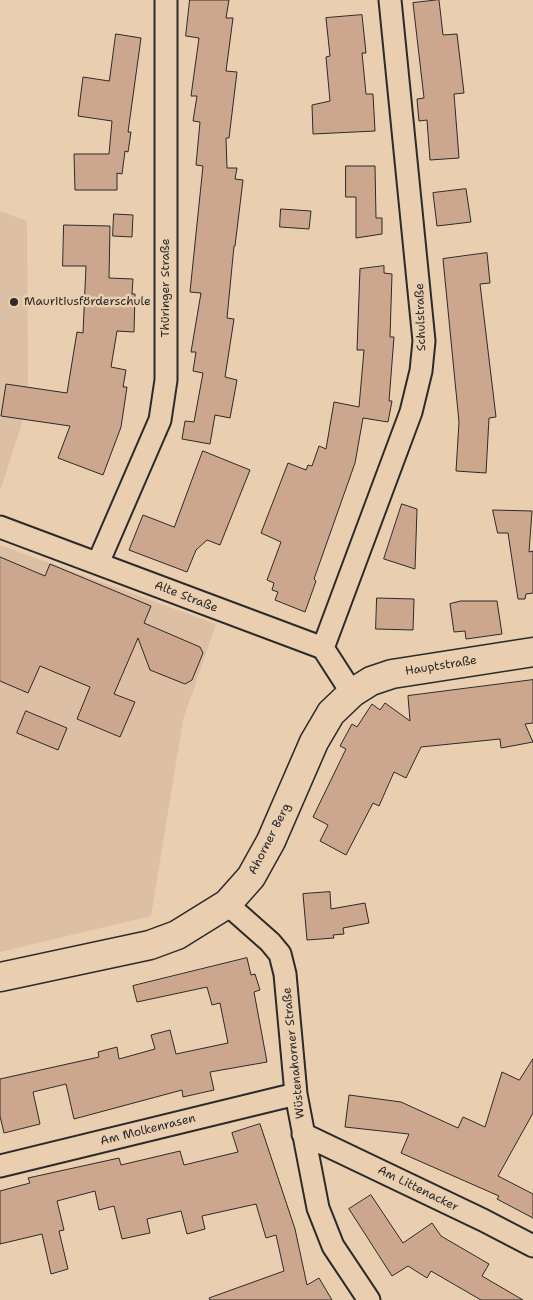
<!DOCTYPE html>
<meta charset="utf-8">
<style>
body{margin:0}
canvas{display:block;background:#e9ceb0}
</style>
<canvas width="533" height="1300"></canvas>
<script>
const ctx = document.querySelector('canvas').getContext('2d');
ctx.lineJoin = 'round';
function fillPath(path, color) {
  ctx.fillStyle = color;
  ctx.fill(path, 'evenodd');
}
function stroke(path, color, width, dash) {
  ctx.strokeStyle = color;
  ctx.lineWidth = width;
  ctx.lineCap = dash ? 'butt' : 'round';
  ctx.setLineDash(dash || []);
  ctx.stroke(path);
}
function label(font, color, halo, rows, align = 'center') {
  ctx.font = font + ' "Shantell Sans",sans-serif';
  ctx.lineWidth = 5;
  ctx.setLineDash([]);
  ctx.textBaseline = 'middle';
  ctx.strokeStyle = halo;
  ctx.fillStyle = color;
  for (const [text, x, y, turn = 0] of rows) {
    ctx.save();
    ctx.translate(x, y);
    ctx.rotate((+turn || 0) * Math.PI / 180);
    ctx.textAlign = isNaN(turn) ? turn : align;
    if (halo) ctx.strokeText(text, 0, 0);
    ctx.fillText(text, 0, 0);
    ctx.restore();
  }
}
fillPath(new Path2D(`
 M 0,211 L 27,221 L 28,382 L 22,423 L 0,491 Z
 M 0,545 L 216,624 L 183,720 L 151,916 L 0,952 Z`), '#ddbfa4');
const building = new Path2D(`
 M 190,0 L 229,0 L 226,18 L 233,18 L 226,71 L 237,72 L 229,138 L 226,138 L 227,168 L 237,168 L 235,179 L 243,180 L 235,246 L 234,246 L 227,318 L 234,319 L 225,377 L 237,380 L 230,418 L 215,415 L 210,444 L 182,439 L 185,421 L 194,422 L 203,373 L 193,371 L 196,352 L 191,352 L 201,293 L 190,292 L 203,166 L 196,165 L 200,122 L 193,121 L 197,96 L 191,96 L 199,38 L 186,36 Z
 M 439,0 L 443,35 L 457,34 L 464,93 L 454,94 L 459,158 L 430,160 L 427,120 L 419,121 L 417,99 L 424,98 L 413,3 Z
 M 362,15 L 366,53 L 362,53 L 366,94 L 373,94 L 375,131 L 313,134 L 312,105 L 330,101 L 326,57 L 330,56 L 326,18 Z
 M 116,34 L 141,38 L 128,132 L 131,132 L 128,152 L 125,151 L 122,174 L 117,173 L 117,190 L 75,190 L 74,154 L 109,154 L 112,121 L 78,116 L 83,77 L 109,81 Z
 M 346,166 L 375,166 L 376,218 L 382,218 L 382,234 L 356,238 L 356,197 L 346,197 Z
 M 466,189 L 471,222 L 437,226 L 433,193 Z
 M 281,209 L 311,211 L 309,229 L 280,227 Z
 M 114,214 L 133,215 L 132,237 L 113,236 Z
 M 64,225 L 110,226 L 109,278 L 133,279 L 132,294 L 135,294 L 134,332 L 117,331 L 111,367 L 126,370 L 123,387 L 127,387 L 121,427 L 103,475 L 58,458 L 70,426 L 1,416 L 6,384 L 67,393 L 77,332 L 83,333 L 86,266 L 63,266 Z
 M 487,253 L 490,283 L 480,284 L 496,417 L 489,418 L 486,473 L 456,471 L 459,422 L 443,259 Z
 M 384,266 L 384,273 L 392,274 L 390,337 L 394,337 L 389,401 L 392,401 L 388,422 L 363,418 L 355,463 L 314,579 L 316,581 L 305,612 L 275,600 L 278,592 L 272,590 L 274,583 L 267,580 L 281,542 L 261,533 L 288,463 L 306,470 L 308,465 L 312,466 L 319,446 L 326,449 L 334,402 L 359,407 L 364,350 L 357,350 L 360,269 Z
 M 203,451 L 250,470 L 220,545 L 207,540 L 196,550 L 187,572 L 129,550 L 143,515 L 174,527 Z
 M 402,504 L 417,509 L 415,569 L 384,559 Z
 M 493,510 L 532,511 L 529,552 L 533,551 L 533,593 L 526,594 L 525,599 L 518,599 L 508,533 L 498,533 Z
 M 0,557 L 45,576 L 50,564 L 151,606 L 144,623 L 200,647 L 203,653 L 192,680 L 185,684 L 150,670 L 138,638 L 114,694 L 135,702 L 120,737 L 77,719 L 90,687 L 40,666 L 28,693 L 0,681 Z
 M 377,598 L 414,599 L 413,630 L 376,629 Z
 M 461,601 L 497,601 L 502,634 L 466,639 L 465,631 L 454,632 L 450,604 Z
 M 533,680 L 533,723 L 525,724 L 533,742 L 501,748 L 500,739 L 421,747 L 406,778 L 394,772 L 379,806 L 373,803 L 346,855 L 320,841 L 328,825 L 313,817 L 346,749 L 340,746 L 352,724 L 357,727 L 372,704 L 380,710 L 385,703 L 410,721 L 408,696 Z
 M 26,711 L 67,728 L 58,750 L 17,733 Z
 M 330,892 L 331,909 L 365,903 L 369,923 L 343,928 L 344,934 L 333,935 L 334,938 L 307,940 L 303,894 Z
 M 247,958 L 251,975 L 255,974 L 260,990 L 254,992 L 267,1062 L 210,1072 L 214,1090 L 183,1097 L 182,1090 L 74,1119 L 66,1084 L 33,1092 L 40,1124 L 4,1133 L 0,1116 L 0,1079 L 99,1057 L 98,1052 L 117,1047 L 119,1059 L 155,1049 L 151,1035 L 170,1030 L 176,1054 L 228,1043 L 220,1003 L 212,1005 L 207,987 L 137,1002 L 133,986 Z
 M 533,1059 L 533,1113 L 498,1176 L 533,1194 L 533,1218 L 497,1199 L 499,1196 L 401,1153 L 409,1134 L 345,1127 L 349,1095 L 401,1102 L 458,1128 L 463,1117 L 485,1127 L 502,1072 L 519,1080 Z
 M 260,1124 L 295,1229 L 307,1285 L 319,1278 L 332,1300 L 210,1300 L 209,1298 L 284,1271 L 276,1235 L 266,1238 L 256,1204 L 202,1216 L 205,1229 L 187,1234 L 181,1211 L 147,1219 L 150,1233 L 122,1239 L 114,1206 L 99,1210 L 95,1191 L 57,1201 L 64,1230 L 59,1231 L 68,1269 L 51,1274 L 42,1234 L 0,1244 L 0,1191 L 30,1183 L 28,1178 L 119,1158 L 121,1165 L 180,1151 L 184,1165 L 238,1152 L 232,1133 Z
 M 371,1195 L 403,1243 L 432,1223 L 441,1236 L 489,1264 L 482,1276 L 523,1300 L 481,1300 L 431,1271 L 427,1278 L 408,1266 L 392,1276 L 349,1209 Z`);
fillPath(building, '#cda78d');
stroke(building, '#2b2b2b', 1);
const street = new Path2D(`
 M 0,527 L 323,648 L 352,693
 M 98,563 L 160,420 L 166,380 L 166,0
 M 323,648 L 411,412 L 421,371 L 424,341 L 390,0
 M 227,904 L 270,942 L 280,954 L 285,974 L 296,1094 L 318,1208 L 333,1246 L 369,1300
 M 303,1134 L 483,1220 L 533,1246
 M 0,1166 L 296,1094`);
const secondary = new Path2D(`
 M 0,977 L 150,945 L 177,935 L 227,904 L 251,877 L 271,841 L 314,742 L 331,713 L 352,693 L 371,681 L 392,674 L 533,652`);
stroke(street, '#2b2b2b', 25);
stroke(secondary, '#2b2b2b', 31);
stroke(street, '#e9ceb0', 21);
stroke(secondary, '#e9ceb0', 28);
for (const [x, y, r, color] of [
 [14,302,5,"#2b2b2b"]
]) {
  const dot = new Path2D();
  dot.arc(x, y, r, 0, 2 * Math.PI);
  ctx.fillStyle = color;
  ctx.fill(dot);
  stroke(dot, '#e9ceb0', 2);
}
label('12px', '#2b2b2b', '#e9ceb0', [
 ["Thüringer Straße",166,288,-90],
 ["Schulstraße",421,317,-92],
 ["Alte Straße",186,597,21],
 ["Hauptstraße",441,666,-9],
 ["Ahorner Berg",270,839,-63],
 ["Wüstenahorner Straße",294,1053,-96],
 ["Am Molkenrasen",148,1130,-14],
 ["Am Littenacker",418,1189,26]
]);
label('12px', '#2b2b2b', '#e9ceb0', [
 ["Mauritiusförderschule",24,302]
], 'left');
</script>
